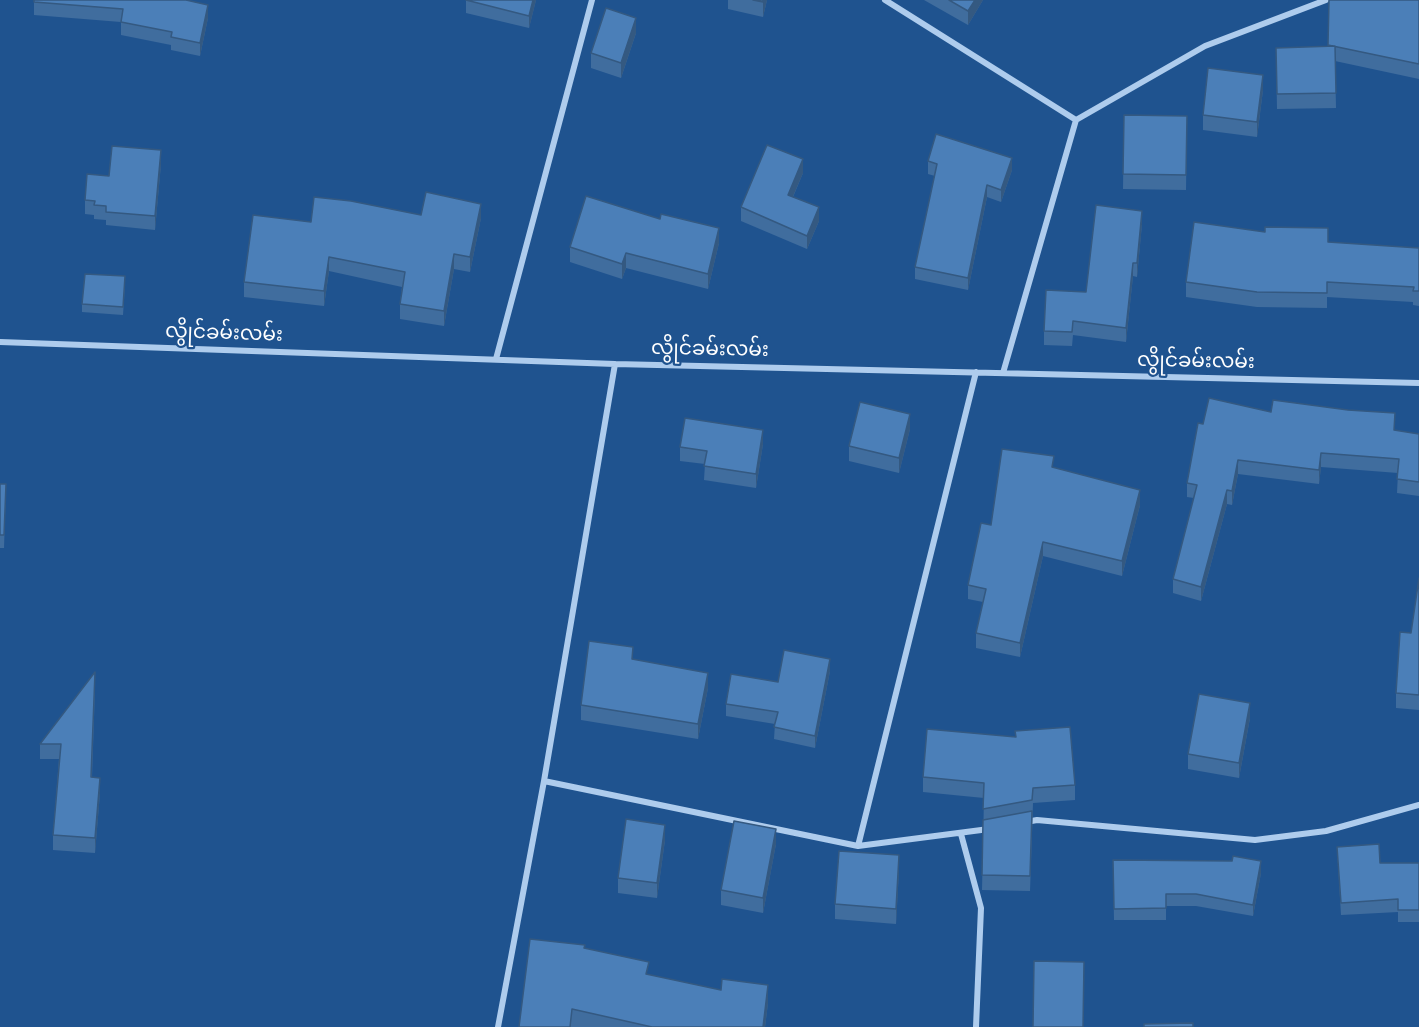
<!DOCTYPE html>
<meta charset="utf-8">
<style>
body{margin:0}
canvas{display:block;background:#1f538f}
</style>
<canvas width="1419" height="1027"></canvas>
<script>
const ctx = document.querySelector('canvas').getContext('2d');
ctx.lineJoin = 'round';
function stroke(path, color, width, dash) {
  ctx.strokeStyle = color;
  ctx.lineWidth = width;
  ctx.lineCap = dash ? 'butt' : 'round';
  ctx.setLineDash(dash || []);
  ctx.stroke(path);
}
function fillPath(path, color) {
  ctx.fillStyle = color;
  ctx.fill(path, 'evenodd');
}
function label(font, color, halo, rows, align = 'center') {
  ctx.font = font + ' Rubik,"Noto Sans Myanmar",sans-serif';
  ctx.lineWidth = 4.5;
  ctx.setLineDash([]);
  ctx.textBaseline = 'middle';
  ctx.strokeStyle = halo;
  ctx.fillStyle = color;
  for (const [text, x, y, turn = 0] of rows) {
    ctx.save();
    ctx.translate(x, y);
    ctx.rotate((+turn || 0) * Math.PI / 180);
    ctx.textAlign = isNaN(turn) ? turn : align;
    if (halo) ctx.strokeText(text, 0, 0);
    ctx.fillText(text, 0, 0);
    ctx.restore();
  }
}
stroke(new Path2D(`
 M 885,0 L 1076,120
 M 0,342 L 615,364 L 1419,383
 M 496,359 L 592,0
 M 1003,373 L 1076,120 L 1205,46 L 1326,0
 M 544,781 L 858,846 L 989,829
 M 1026,822 L 1037,820 L 1255,840 L 1326,831 L 1419,805
 M 961,834 L 981,908 L 976,1027
 M 858,846 L 976,372
 M 498,1027 L 544,781 L 615,364`), '#aecced', 6);
fillPath(new Path2D(`
 M 34,0 L 208,18 L 200,56 L 171,50 L 171,45 L 121,35 L 121,22 L 34,15 Z
 M 466,0 L 536,0 L 529,28 L 466,13 Z
 M 728,0 L 767,0 L 763,17 L 728,9 Z
 M 924,0 L 983,0 L 968,25 Z
 M 1329,0 L 1419,0 L 1419,79 L 1335,61 L 1336,108 L 1277,109 L 1276,48 L 1328,47 Z
 M 636,33 L 621,78 L 591,68 L 591,53 Z
 M 1263,90 L 1257,137 L 1203,130 L 1203,115 Z
 M 1124,115 L 1187,116 L 1186,190 L 1123,189 Z
 M 928,161 L 1012,170 L 1001,202 L 987,197 L 968,290 L 915,279 L 915,267 L 935,176 L 928,174 Z
 M 161,164 L 155,230 L 106,225 L 106,220 L 94,219 L 94,215 L 85,214 L 85,200 L 109,176 Z
 M 803,173 L 793,197 L 819,221 L 807,249 L 741,221 L 741,207 Z
 M 421,215 L 481,218 L 470,272 L 454,269 L 444,326 L 400,319 L 400,304 L 402,287 L 329,271 L 324,306 L 244,297 L 244,282 L 311,222 Z
 M 1142,224 L 1137,277 L 1133,276 L 1126,342 L 1073,335 L 1072,346 L 1044,345 L 1044,331 L 1086,292 Z
 M 1265,232 L 1328,242 L 1419,248 L 1419,306 L 1413,305 L 1413,302 L 1327,297 L 1327,308 L 1257,307 L 1186,297 L 1186,282 Z
 M 719,243 L 708,289 L 626,268 L 622,279 L 570,262 L 570,247 Z
 M 125,284 L 123,315 L 82,312 L 82,304 Z
 M 1271,412 L 1419,434 L 1419,496 L 1397,493 L 1398,473 L 1321,467 L 1319,484 L 1238,474 L 1232,505 L 1227,504 L 1201,601 L 1173,593 L 1173,579 L 1194,498 L 1187,497 L 1187,483 L 1203,424 Z
 M 910,429 L 899,473 L 849,461 L 849,446 Z
 M 763,444 L 756,488 L 704,480 L 705,464 L 680,461 L 680,447 Z
 M 1054,468 L 1140,505 L 1122,576 L 1043,556 L 1020,657 L 976,648 L 976,633 L 983,602 L 968,599 L 968,585 L 991,525 Z
 M 0,484 L 6,484 L 4,548 L 0,548 Z
 M 1419,578 L 1419,710 L 1396,708 L 1396,693 L 1411,633 Z
 M 633,660 L 708,688 L 698,739 L 581,720 L 581,705 Z
 M 830,671 L 815,748 L 774,739 L 775,724 L 726,716 L 726,704 L 778,682 Z
 M 95,688 L 92,777 L 100,793 L 95,853 L 53,850 L 53,835 L 59,759 L 40,759 L 40,744 Z
 M 1250,718 L 1239,778 L 1188,769 L 1188,754 Z
 M 923,777 L 1075,785 L 1075,800 L 1033,803 L 1030,891 L 982,890 L 984,798 L 923,792 Z
 M 665,840 L 657,898 L 618,893 L 618,878 Z
 M 776,844 L 763,913 L 721,905 L 721,890 Z
 M 1337,847 L 1380,863 L 1419,863 L 1419,922 L 1398,922 L 1398,912 L 1341,915 Z
 M 1113,860 L 1261,873 L 1253,916 L 1196,906 L 1166,906 L 1166,920 L 1114,920 Z
 M 899,870 L 896,924 L 835,919 L 835,904 Z
 M 585,948 L 649,975 L 768,1003 L 765,1027 L 519,1027 Z`), '#406d9e');
fillPath(new Path2D(`
 M 533,0 L 536,0 L 529,28 L 529,16 Z
 M 763,0 L 767,0 L 763,17 Z
 M 975,0 L 983,0 L 968,25 L 968,11 Z
 M 208,5 L 208,18 L 200,56 L 200,43 Z
 M 636,18 L 636,33 L 621,78 L 621,63 Z
 M 1263,75 L 1263,90 L 1257,137 L 1257,122 Z
 M 161,150 L 161,164 L 155,230 L 155,216 Z
 M 1012,158 L 1012,170 L 1001,202 L 1001,190 Z
 M 803,159 L 803,173 L 788,208 L 788,195 Z
 M 987,185 L 987,197 L 968,290 L 968,278 Z
 M 481,204 L 481,218 L 470,272 L 470,257 Z
 M 819,207 L 819,221 L 807,249 L 807,236 Z
 M 1142,211 L 1142,224 L 1137,277 L 1137,263 Z
 M 719,228 L 719,243 L 708,289 L 708,274 Z
 M 626,253 L 626,268 L 622,279 L 622,264 Z
 M 454,254 L 454,269 L 444,326 L 444,311 Z
 M 329,257 L 329,271 L 324,306 L 324,291 Z
 M 1133,263 L 1133,276 L 1126,342 L 1126,328 Z
 M 910,414 L 910,429 L 899,473 L 899,458 Z
 M 763,430 L 763,444 L 756,488 L 756,474 Z
 M 1321,453 L 1321,467 L 1319,484 L 1319,470 Z
 M 1238,460 L 1238,474 L 1232,505 L 1232,491 Z
 M 1140,490 L 1140,505 L 1122,576 L 1122,561 Z
 M 1227,490 L 1227,504 L 1201,601 L 1201,587 Z
 M 1043,542 L 1043,556 L 1020,657 L 1020,643 Z
 M 830,659 L 830,671 L 815,748 L 815,736 Z
 M 708,673 L 708,688 L 698,739 L 698,724 Z
 M 1250,703 L 1250,718 L 1239,778 L 1239,763 Z
 M 100,778 L 100,793 L 95,853 L 95,838 Z
 M 665,825 L 665,840 L 657,898 L 657,883 Z
 M 776,829 L 776,844 L 763,913 L 763,898 Z
 M 899,855 L 899,870 L 896,924 L 896,909 Z
 M 1261,861 L 1261,873 L 1253,916 L 1253,905 Z
 M 768,985 L 768,1003 L 765,1027 L 763,1027 Z`), '#345981');
const building = new Path2D(`
 M 34,0 L 186,0 L 208,5 L 200,43 L 171,37 L 172,32 L 121,22 L 123,9 L 34,2 Z
 M 466,0 L 533,0 L 529,16 Z
 M 753,0 L 763,0 L 763,2 Z
 M 949,0 L 975,0 L 968,11 Z
 M 1329,0 L 1419,0 L 1419,64 L 1328,45 Z
 M 606,8 L 636,18 L 621,63 L 591,53 Z
 M 1335,46 L 1336,93 L 1277,94 L 1276,48 Z
 M 1208,68 L 1263,75 L 1257,122 L 1203,115 Z
 M 1124,115 L 1187,116 L 1186,175 L 1123,174 Z
 M 936,134 L 1012,158 L 1001,190 L 987,185 L 968,278 L 915,267 L 937,164 L 928,161 Z
 M 767,145 L 803,159 L 788,195 L 819,207 L 807,236 L 741,207 Z
 M 112,146 L 161,150 L 155,216 L 106,212 L 106,206 L 94,205 L 95,201 L 85,200 L 87,174 L 109,176 Z
 M 426,192 L 481,204 L 470,257 L 454,254 L 444,311 L 400,304 L 405,272 L 329,257 L 324,291 L 244,282 L 253,215 L 311,222 L 314,197 L 351,201 L 421,215 Z
 M 586,196 L 660,219 L 661,214 L 719,228 L 708,274 L 626,253 L 622,264 L 570,247 Z
 M 1096,205 L 1142,211 L 1137,263 L 1133,263 L 1126,328 L 1073,321 L 1072,332 L 1044,331 L 1046,290 L 1086,292 Z
 M 1194,222 L 1265,232 L 1265,227 L 1328,228 L 1328,242 L 1419,248 L 1419,291 L 1413,291 L 1414,287 L 1327,282 L 1327,293 L 1257,292 L 1186,282 Z
 M 85,274 L 125,276 L 123,307 L 82,304 Z
 M 1209,398 L 1271,412 L 1273,400 L 1348,410 L 1395,413 L 1394,430 L 1419,434 L 1419,482 L 1397,479 L 1399,459 L 1321,453 L 1319,470 L 1238,460 L 1232,491 L 1227,490 L 1201,587 L 1173,579 L 1197,485 L 1187,483 L 1198,423 L 1203,424 Z
 M 860,402 L 910,414 L 899,458 L 849,446 Z
 M 685,418 L 763,430 L 756,474 L 704,466 L 707,451 L 680,447 Z
 M 1002,449 L 1054,456 L 1052,467 L 1140,490 L 1122,561 L 1043,542 L 1020,643 L 976,633 L 986,589 L 968,585 L 981,523 L 991,525 Z
 M 0,484 L 6,484 L 4,535 L 0,535 Z
 M 1419,578 L 1419,695 L 1396,693 L 1400,632 L 1411,633 Z
 M 589,641 L 633,647 L 632,659 L 708,673 L 698,724 L 581,705 Z
 M 784,650 L 830,659 L 815,736 L 774,727 L 778,712 L 726,704 L 731,674 L 778,682 Z
 M 95,672 L 91,777 L 100,778 L 95,838 L 53,835 L 61,744 L 40,744 Z
 M 1199,694 L 1250,703 L 1239,763 L 1188,754 Z
 M 1070,727 L 1075,785 L 1033,788 L 1032,800 L 983,809 L 984,783 L 923,777 L 927,729 L 1016,737 L 1015,731 Z
 M 1032,811 L 1030,876 L 982,875 L 983,820 Z
 M 626,819 L 665,825 L 657,883 L 618,878 Z
 M 734,821 L 776,829 L 763,898 L 721,890 Z
 M 1379,844 L 1380,863 L 1419,863 L 1419,910 L 1398,910 L 1398,899 L 1341,903 L 1337,847 Z
 M 839,851 L 899,855 L 896,909 L 835,904 Z
 M 1233,856 L 1261,861 L 1253,905 L 1196,894 L 1166,894 L 1166,908 L 1114,909 L 1113,860 L 1232,861 Z
 M 530,939 L 585,945 L 584,948 L 649,962 L 646,974 L 721,990 L 722,979 L 768,985 L 763,1027 L 652,1027 L 572,1009 L 570,1027 L 519,1027 Z
 M 1034,961 L 1084,962 L 1083,1027 L 1033,1027 Z
 M 1193,1023 L 1193,1027 L 1144,1027 L 1144,1024 Z`);
fillPath(building, '#4b7fb8');
stroke(building, '#345981', 1.5);
label('20px', '#fff', '#1f538f', [
 ["လွိုင်ခမ်းလမ်း",224,333,2],
 ["လွိုင်ခမ်းလမ်း",710,349,1],
 ["လွိုင်ခမ်းလမ်း",1196,361,1]
]);
</script>
